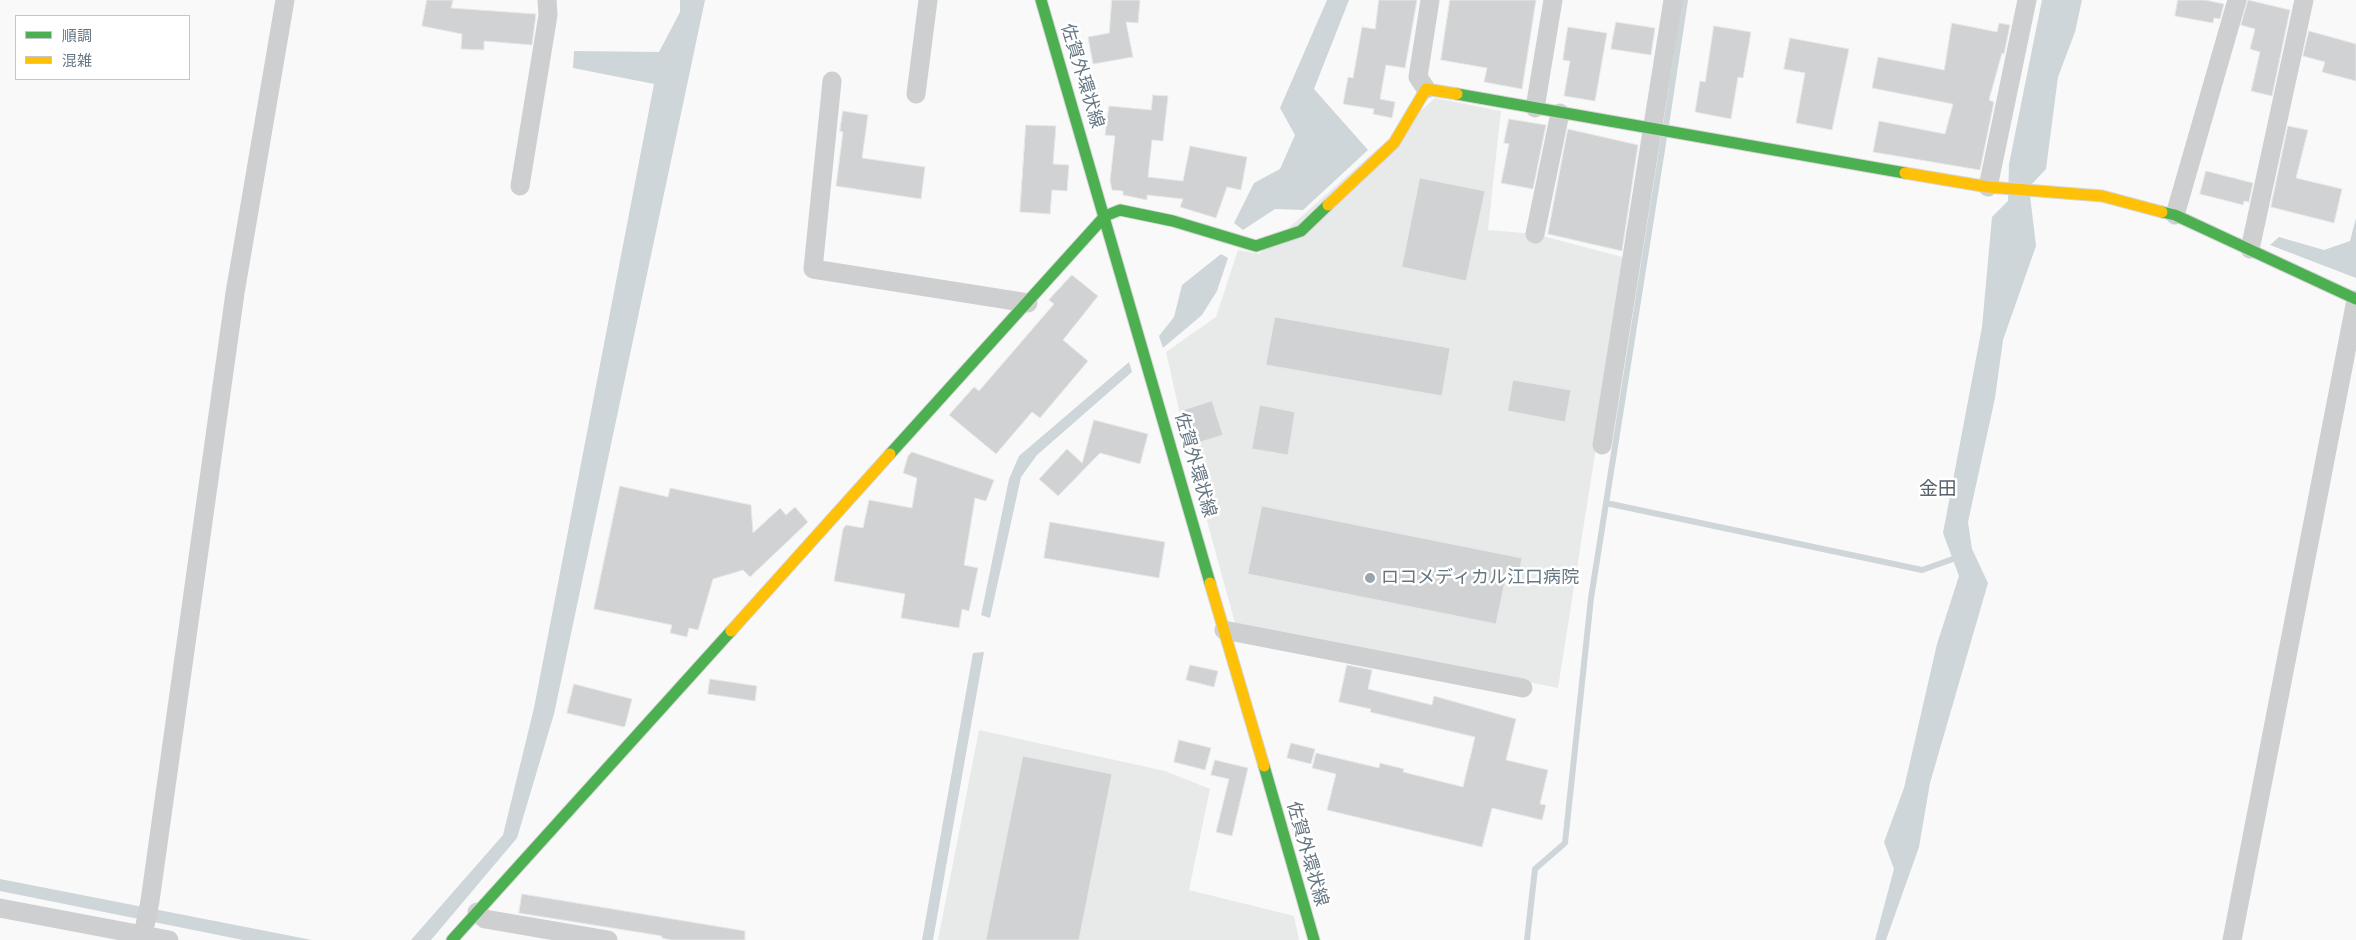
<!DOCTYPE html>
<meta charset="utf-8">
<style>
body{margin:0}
#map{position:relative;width:2356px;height:940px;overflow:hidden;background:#f9f9f9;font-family:Karla,"Noto Sans JP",sans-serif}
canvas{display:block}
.legend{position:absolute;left:15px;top:15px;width:175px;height:65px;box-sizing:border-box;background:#fff;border:1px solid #c1c8cd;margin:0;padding:6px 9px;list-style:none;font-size:15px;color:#657683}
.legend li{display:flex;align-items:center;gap:10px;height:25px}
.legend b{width:25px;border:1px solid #c1c8cd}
</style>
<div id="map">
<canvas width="2356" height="940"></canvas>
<ul class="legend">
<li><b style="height:6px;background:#4caf50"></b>順調</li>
<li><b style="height:6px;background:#ffc107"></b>混雑</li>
</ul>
</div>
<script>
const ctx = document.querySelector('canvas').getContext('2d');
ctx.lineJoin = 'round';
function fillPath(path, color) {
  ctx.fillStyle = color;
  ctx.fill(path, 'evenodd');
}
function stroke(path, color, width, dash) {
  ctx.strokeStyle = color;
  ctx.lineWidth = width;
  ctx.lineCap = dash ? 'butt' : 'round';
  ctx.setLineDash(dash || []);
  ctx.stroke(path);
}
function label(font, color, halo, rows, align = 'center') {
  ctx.font = font + ' Karla,"Noto Sans JP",sans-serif';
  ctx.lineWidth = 5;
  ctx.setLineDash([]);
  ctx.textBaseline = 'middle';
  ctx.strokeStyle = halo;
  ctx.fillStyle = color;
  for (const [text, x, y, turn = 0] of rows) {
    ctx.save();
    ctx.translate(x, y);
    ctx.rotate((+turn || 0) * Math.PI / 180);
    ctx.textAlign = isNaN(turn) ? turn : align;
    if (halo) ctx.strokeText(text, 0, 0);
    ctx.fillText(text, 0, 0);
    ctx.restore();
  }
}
fillPath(new Path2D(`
 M 1435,98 L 1501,111 L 1488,230 L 1535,234 L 1626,258 L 1558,688 L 1235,623 L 1190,459 L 1166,352 L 1216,317 L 1238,250 L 1259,254 Z
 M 979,730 L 1165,771 L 1210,789 L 1189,890 L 1294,916 L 1299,940 L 938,940 Z`), '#e8e9e9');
fillPath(new Path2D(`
 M 680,0 L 705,0 L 554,714 L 517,838 L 431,940 L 411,940 L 503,835 L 534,708 L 654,84 L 573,68 L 574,51 L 659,52 L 680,12 Z
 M 1327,0 L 1349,0 L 1314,89 L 1368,150 L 1303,210 L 1275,209 L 1243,230 L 1234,223 L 1254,183 L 1280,169 L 1295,135 L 1280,108 Z
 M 2042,0 L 2082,0 L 2075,32 L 2058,77 L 2046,169 L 2029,187 L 2036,246 L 2003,340 L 1995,398 L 1968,522 L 1972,549 L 1988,583 L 1930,783 L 1919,847 L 1886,940 L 1875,940 L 1894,869 L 1884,842 L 1904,788 L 1937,644 L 1959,576 L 1943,533 L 1982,327 L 1992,217 L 2008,201 L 2009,164 Z
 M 2356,218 L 2356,278 L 2270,245 L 2279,237 L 2324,250 L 2350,241 Z
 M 1221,254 L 1228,258 L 1217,291 L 1202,315 L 1163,348 L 1159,336 L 1174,317 L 1182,285 Z
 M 1129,362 L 1132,372 L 1037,455 L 1021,477 L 990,618 L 981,615 L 1009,479 L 1019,456 Z
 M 984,652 L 933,940 L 922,940 L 973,653 Z
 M 0,879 L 312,940 L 243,940 L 0,891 Z`), '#ced6d9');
stroke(new Path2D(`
 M 1666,125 L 1685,0
 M 1606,503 L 1922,570 L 1953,559
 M 1527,940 L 1535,869 L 1565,843 L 1591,598 L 1664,137`), '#ced6d9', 6);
const building = new Path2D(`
 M 427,0 L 453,0 L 451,8 L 536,14 L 532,45 L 484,41 L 484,50 L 461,49 L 462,34 L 422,26 Z
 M 1112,0 L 1140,0 L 1138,23 L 1126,22 L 1133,57 L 1093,64 L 1088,37 L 1109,33 Z
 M 1379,0 L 1417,0 L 1405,68 L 1386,65 L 1380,99 L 1395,102 L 1392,118 L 1373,114 L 1374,109 L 1343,104 L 1348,77 L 1353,78 L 1362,27 L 1375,29 Z
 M 1450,0 L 1536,0 L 1522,89 L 1484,82 L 1487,68 L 1441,60 Z
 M 2178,0 L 2205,0 L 2224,4 L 2220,19 L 2214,18 L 2213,23 L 2175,16 Z
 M 2248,0 L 2290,10 L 2272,96 L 2251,91 L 2260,52 L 2250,49 L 2255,29 L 2241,25 Z
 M 1616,22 L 1655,28 L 1651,55 L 1611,49 Z
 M 1952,23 L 1997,32 L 1999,23 L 2010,25 L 2004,54 L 2002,53 L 1989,100 L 1994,102 L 1980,170 L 1873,152 L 1879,121 L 1945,134 L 1953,104 L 1872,88 L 1878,57 L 1944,70 Z
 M 1714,26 L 1751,32 L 1743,78 L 1738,77 L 1731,119 L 1695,112 L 1700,81 L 1705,82 Z
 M 1568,27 L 1607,33 L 1595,101 L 1564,96 L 1570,61 L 1563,60 Z
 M 2309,31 L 2356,44 L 2356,81 L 2322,72 L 2325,62 L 2303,56 Z
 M 1790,38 L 1849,49 L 1832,130 L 1796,123 L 1805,73 L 1784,69 Z
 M 1153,95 L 1168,96 L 1163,141 L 1152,140 L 1148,177 L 1183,181 L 1190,146 L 1247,157 L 1241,190 L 1227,187 L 1216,218 L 1180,207 L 1183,199 L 1147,195 L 1147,200 L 1123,195 L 1123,191 L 1112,190 L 1110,181 L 1115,136 L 1105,135 L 1109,106 L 1151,110 Z
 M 843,111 L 868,115 L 862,158 L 925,167 L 921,199 L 836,186 L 843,132 L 840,131 Z
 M 1509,119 L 1546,125 L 1533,189 L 1501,183 L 1509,144 L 1504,143 Z
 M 1026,125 L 1056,126 L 1053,164 L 1069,165 L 1067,191 L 1052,190 L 1050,214 L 1020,212 Z
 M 2288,126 L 2308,130 L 2296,178 L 2342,189 L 2334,223 L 2271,207 Z
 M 1568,129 L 1638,145 L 1622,251 L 1548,234 Z
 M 2206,171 L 2253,183 L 2249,202 L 2244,201 L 2243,205 L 2200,194 Z
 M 1420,178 L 1485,191 L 1466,281 L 1402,267 Z
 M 1072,275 L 1098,296 L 1063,340 L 1088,361 L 1040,418 L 1032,412 L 996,454 L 949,415 L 974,387 L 979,391 L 1054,304 L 1049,300 Z
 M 1275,317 L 1450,348 L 1442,396 L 1266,365 Z
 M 1513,380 L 1571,390 L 1565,422 L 1508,411 Z
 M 1212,401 L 1223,435 L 1191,445 L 1181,411 Z
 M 1260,405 L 1295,412 L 1288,455 L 1252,449 Z
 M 1094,420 L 1148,434 L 1140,464 L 1100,453 L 1058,496 L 1039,479 L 1067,449 L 1082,463 Z
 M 912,452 L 994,480 L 986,501 L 975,498 L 964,565 L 978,568 L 969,611 L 962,609 L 959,628 L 901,618 L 905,594 L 834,581 L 843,529 L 846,525 L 863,528 L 869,500 L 912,508 L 917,478 L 903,473 L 908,456 Z
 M 620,486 L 668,497 L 670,488 L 751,505 L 753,533 L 780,508 L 786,515 L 795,507 L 808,522 L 750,577 L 743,570 L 713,579 L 698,630 L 689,628 L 687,637 L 670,633 L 672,625 L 594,609 Z
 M 1262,506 L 1522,558 L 1517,584 L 1505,581 L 1496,624 L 1248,574 Z
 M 1050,522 L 1165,542 L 1159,578 L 1044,558 Z
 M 1190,665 L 1218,671 L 1214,687 L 1186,680 Z
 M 1347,665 L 1372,670 L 1368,689 L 1432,705 L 1434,696 L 1516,719 L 1506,760 L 1548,770 L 1540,804 L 1546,805 L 1542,820 L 1492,808 L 1482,847 L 1327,810 L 1336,774 L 1312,768 L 1316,753 L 1379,768 L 1380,763 L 1404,769 L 1403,772 L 1463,787 L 1475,737 L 1370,712 L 1371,709 L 1339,702 Z
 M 710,679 L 757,686 L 755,701 L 708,694 Z
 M 574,684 L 632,699 L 625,726 L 624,727 L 567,713 Z
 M 1179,740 L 1211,748 L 1205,770 L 1174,762 Z
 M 1291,743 L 1315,749 L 1311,764 L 1287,758 Z
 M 1023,756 L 1112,774 L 1079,940 L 986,940 Z
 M 1215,760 L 1248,768 L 1232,836 L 1216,832 L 1229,779 L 1211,775 Z
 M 522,894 L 745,931 L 745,940 L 671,940 L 662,938 L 662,936 L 519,913 Z`);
fillPath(building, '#d0d2d3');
stroke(building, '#e8e8e8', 1);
const fast = new Path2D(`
 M 1041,0 L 1210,583
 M 1457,94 L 1905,173
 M 2162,212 L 2175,215 L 2356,299
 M 890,454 L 1105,216 L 1120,210 L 1173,221 L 1256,246 L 1301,231 L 1328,205
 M 1264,766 L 1314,940
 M 452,940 L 731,631`);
const slow = new Path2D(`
 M 1905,173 L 1988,187 L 2102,196 L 2162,212
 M 1328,205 L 1394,143 L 1426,89 L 1457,94
 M 1210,583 L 1264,766
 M 731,631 L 890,454`);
stroke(fast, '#d5d6d7', 13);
stroke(slow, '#d5d6d7', 13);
stroke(new Path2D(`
 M 832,81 L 813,269 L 1028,303
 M 1426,89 L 1418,77 L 1430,0
 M 916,94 L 928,0
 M 1535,108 L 1553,0
 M 520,186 L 548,15 L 547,0
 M 1988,187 L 2027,0
 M 2175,215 L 2237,0
 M 1535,234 L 1560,113
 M 2250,249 L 2304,0
 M 1602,445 C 1627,297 1648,148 1673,0
 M 1224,630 L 1523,688
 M 0,908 L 169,940
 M 477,912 L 485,919 L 608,940
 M 143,935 L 150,901 L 235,293 L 285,0
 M 2232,940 L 2356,300`), '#cecfd0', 19);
stroke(fast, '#4caf50', 11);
stroke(slow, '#ffc107', 11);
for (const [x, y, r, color] of [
 [1370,578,6,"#99a4ac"]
]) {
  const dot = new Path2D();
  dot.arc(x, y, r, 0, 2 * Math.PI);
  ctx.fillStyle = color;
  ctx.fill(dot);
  stroke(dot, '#fff', 2);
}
label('18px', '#657683', '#fff', [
 ["佐賀外環状線",1082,76,73],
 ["佐賀外環状線",1195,465,74],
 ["佐賀外環状線",1307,854,74]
]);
label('18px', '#657683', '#fff', [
 ["ロコメディカル江口病院",1381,578]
], 'left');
label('19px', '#57646e', '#fff', [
 ["金田",1938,490]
]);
</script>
